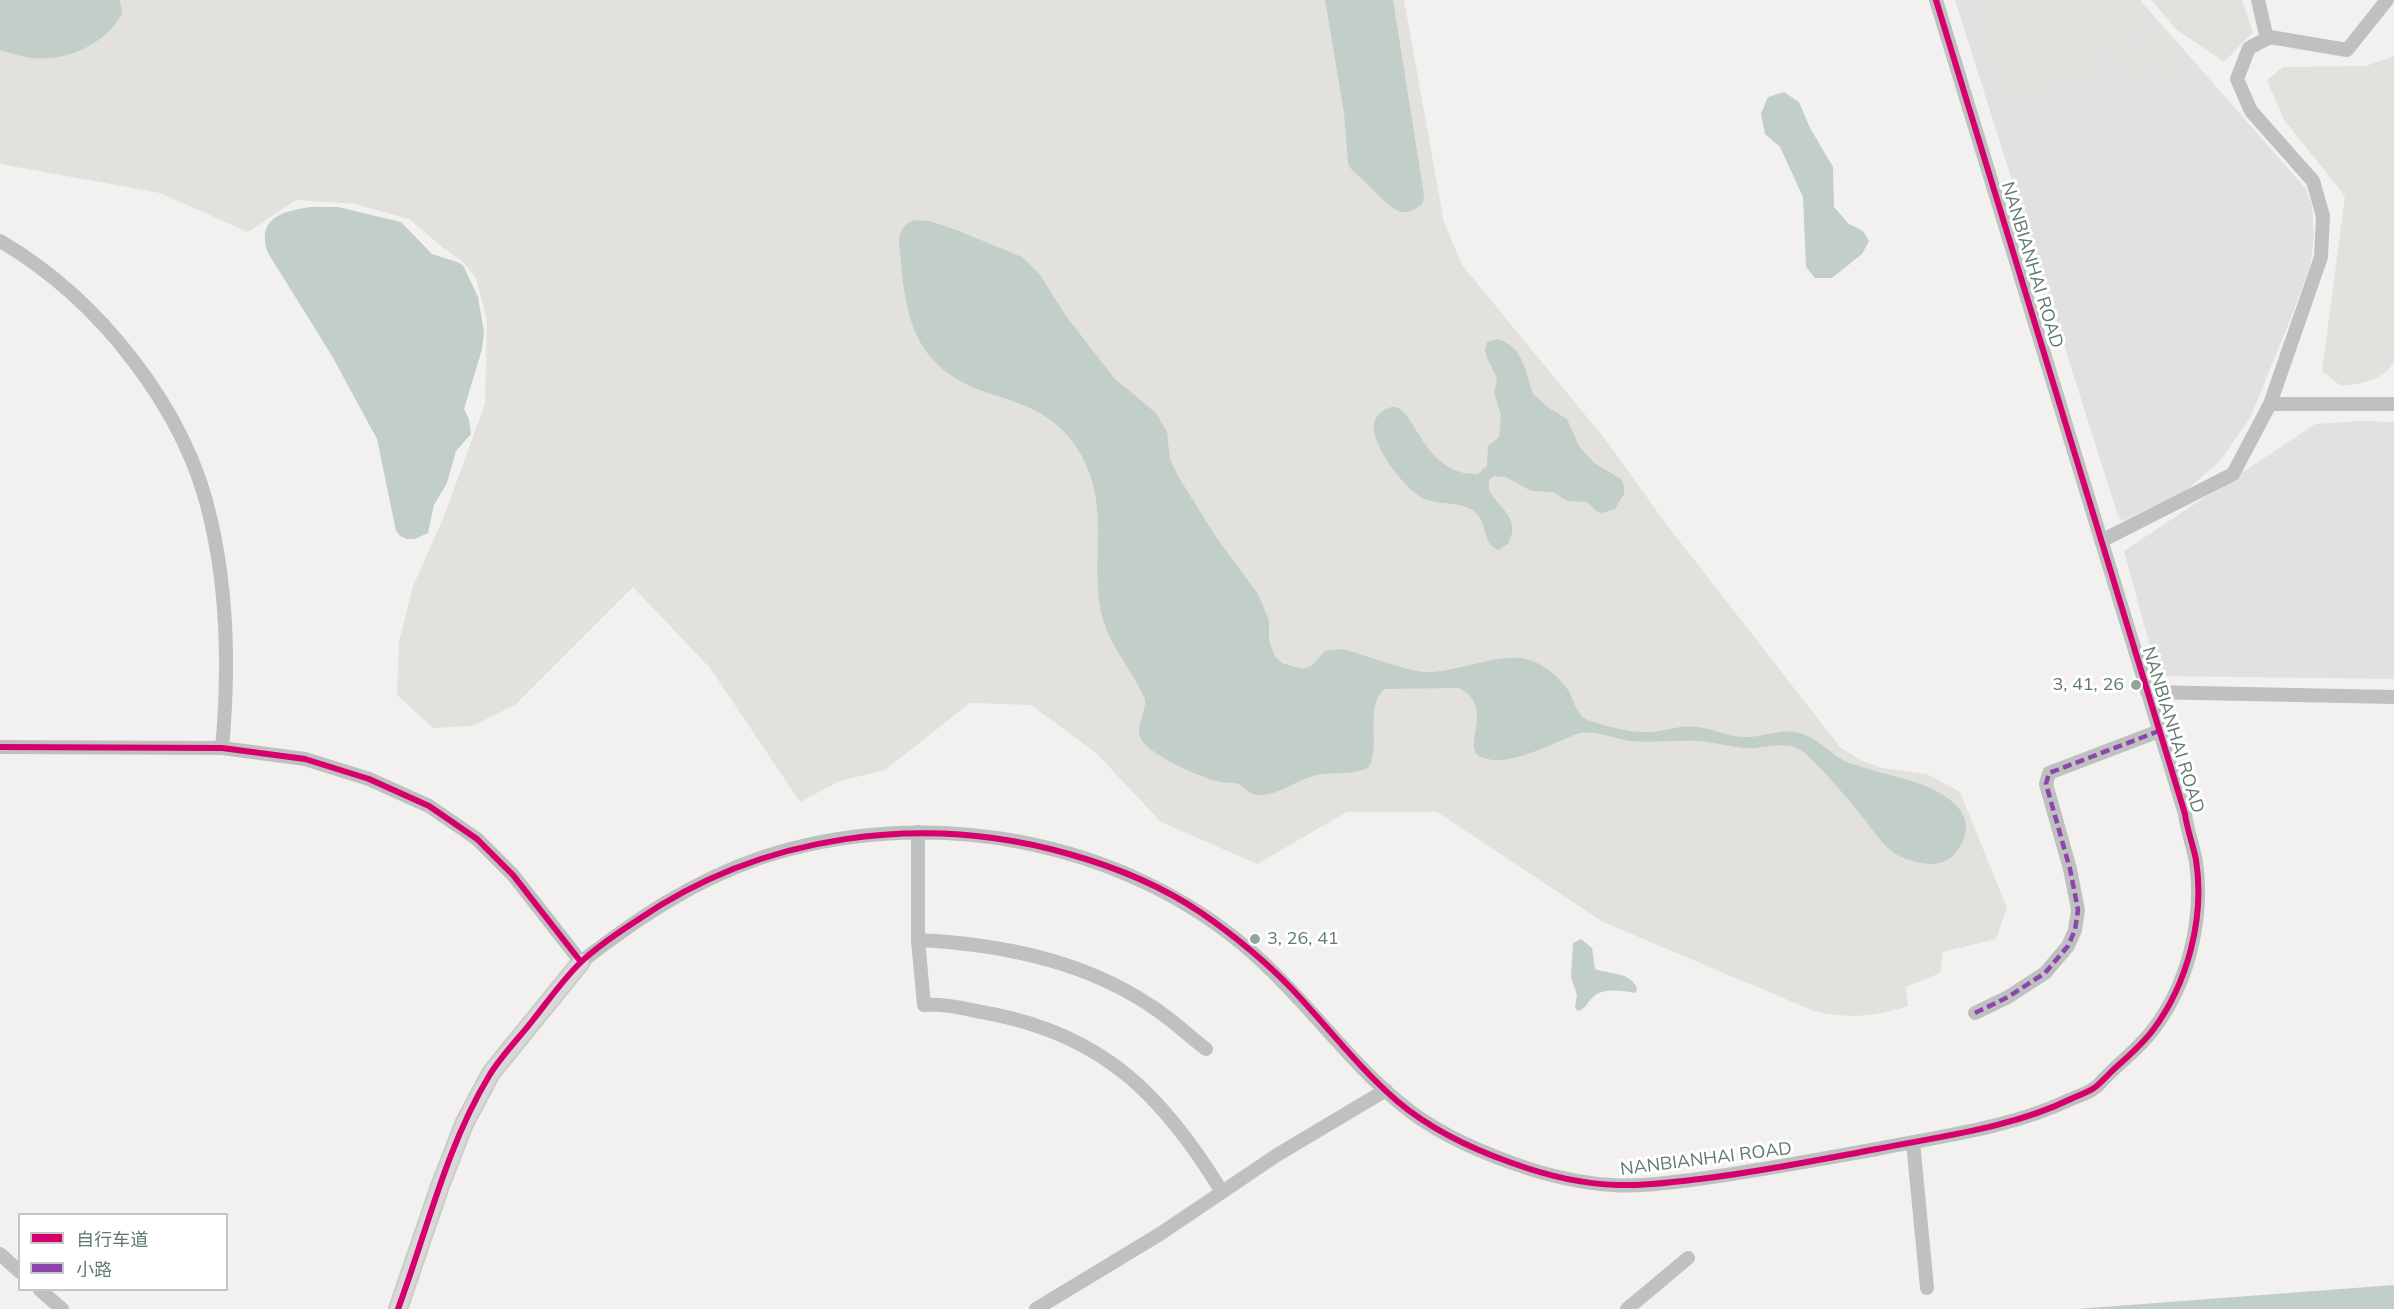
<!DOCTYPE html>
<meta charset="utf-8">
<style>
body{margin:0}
#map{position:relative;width:2394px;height:1309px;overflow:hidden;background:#f2f1f0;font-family:Mulish,"Noto Sans SC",sans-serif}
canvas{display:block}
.legend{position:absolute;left:18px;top:1213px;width:210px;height:78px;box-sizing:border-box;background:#fff;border:2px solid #bfc9c6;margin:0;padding:8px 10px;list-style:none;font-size:18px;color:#607971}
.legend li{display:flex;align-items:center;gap:12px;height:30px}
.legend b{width:30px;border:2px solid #bfc9c6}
</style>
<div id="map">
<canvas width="2394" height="1309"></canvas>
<ul class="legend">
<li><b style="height:8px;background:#d6006c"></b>自行车道</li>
<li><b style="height:8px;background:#8e44ad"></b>小路</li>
</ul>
</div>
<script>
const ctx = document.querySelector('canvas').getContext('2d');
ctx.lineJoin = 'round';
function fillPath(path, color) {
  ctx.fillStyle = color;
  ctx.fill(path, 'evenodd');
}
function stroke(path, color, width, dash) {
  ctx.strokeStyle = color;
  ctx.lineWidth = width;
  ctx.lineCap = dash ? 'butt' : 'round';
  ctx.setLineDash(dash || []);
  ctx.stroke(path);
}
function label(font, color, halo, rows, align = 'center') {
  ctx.font = font + ' Mulish,sans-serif';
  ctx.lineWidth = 6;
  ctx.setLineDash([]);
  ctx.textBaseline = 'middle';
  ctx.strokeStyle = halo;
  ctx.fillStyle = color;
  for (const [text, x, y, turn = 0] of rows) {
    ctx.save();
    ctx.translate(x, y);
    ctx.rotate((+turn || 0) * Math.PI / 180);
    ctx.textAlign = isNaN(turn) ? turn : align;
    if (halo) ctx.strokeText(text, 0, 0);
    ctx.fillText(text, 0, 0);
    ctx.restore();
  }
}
fillPath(new Path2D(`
 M 1955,0 L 2140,0 L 2306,189 L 2312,206 L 2314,236 L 2310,266 L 2292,315 L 2251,416 L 2221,460 L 2184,492 L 2122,521 L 2118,516 Z
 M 2361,421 L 2394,422 L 2394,679 L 2158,676 L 2124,551 L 2315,424 Z`), '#e1e1e0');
fillPath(new Path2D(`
 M 0,0 L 1404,0 L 1444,222 L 1462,265 L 1605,439 L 1667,525 L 1840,747 L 1862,761 L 1883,768 L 1927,774 L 1960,792 L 2007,908 L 1996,939 L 1943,952 L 1940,973 L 1906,987 L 1908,1006 C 1873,1017 1850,1019 1814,1011 L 1603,922 L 1437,812 L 1347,812 L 1257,864 L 1161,822 L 1096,753 L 1031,705 L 970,703 L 885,770 L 840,781 L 800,802 L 710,668 L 633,587 L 515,705 L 472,726 L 433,728 L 397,695 L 399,642 L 413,586 L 443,519 L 485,404 L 487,320 L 476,278 L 462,261 L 443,248 L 409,219 L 355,204 L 296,200 L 248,232 L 160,193 L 0,164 Z
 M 1979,0 L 2076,0 L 2096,72 L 2006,97 Z
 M 2099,0 L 2105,0 L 2116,40 L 2095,46 L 2083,4 Z
 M 2112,0 L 2134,0 L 2143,32 L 2123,38 Z
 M 2151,0 L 2242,0 L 2253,32 L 2224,62 L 2177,30 Z
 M 2166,35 L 2177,71 L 2159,76 L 2148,40 Z
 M 2136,44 L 2147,79 L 2129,85 L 2118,49 Z
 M 2394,56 L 2394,361 C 2386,380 2359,384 2341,386 L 2322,371 L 2345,196 L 2284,120 L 2267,80 L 2283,67 L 2366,66 Z`), '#e3e1dd');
fillPath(new Path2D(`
 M 0,0 L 120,0 L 122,14 C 105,44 67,62 32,58 C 21,57 11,53 0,50 Z
 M 1325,0 L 1393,0 L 1424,195 L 1423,203 C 1401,224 1388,204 1372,189 C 1366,182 1358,176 1351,169 L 1348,163 L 1344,113 Z
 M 1784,92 L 1799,102 L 1810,128 L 1833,167 L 1834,207 L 1849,224 L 1863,231 L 1869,241 L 1862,254 L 1832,278 L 1815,278 L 1806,267 L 1803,197 L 1780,147 L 1765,134 L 1761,114 L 1768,97 Z
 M 309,207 L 338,207 L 401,222 L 432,254 L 460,263 L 464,267 L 478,297 L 484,332 L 482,349 L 464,409 L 469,419 L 471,434 L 456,451 L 447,483 L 434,505 L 428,533 L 415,539 L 407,539 L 400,536 L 396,531 L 377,439 L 332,356 L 268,253 C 256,218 281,212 309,207 Z
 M 915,220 L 930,221 L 959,231 L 1022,257 L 1040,275 L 1066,316 L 1114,378 L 1156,413 L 1167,432 L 1170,459 L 1178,476 L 1216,537 L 1258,594 L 1269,620 L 1269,641 L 1275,656 L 1282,663 L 1302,669 L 1311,666 L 1325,651 L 1343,649 C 1366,655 1412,674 1433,672 C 1460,670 1502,653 1526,659 C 1543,663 1558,676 1568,690 C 1575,702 1576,717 1591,721 C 1609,727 1631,733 1650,732 C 1666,731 1680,725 1696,727 C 1712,728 1726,736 1742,737 C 1760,738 1778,729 1795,732 C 1816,735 1829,754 1847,762 C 1866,769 1886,774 1905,779 C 1936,788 1986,810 1958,850 C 1951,860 1942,864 1930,864 C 1918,863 1907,860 1897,855 C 1883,846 1872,829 1861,815 C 1847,798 1833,781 1817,765 C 1811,759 1804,751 1797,748 C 1782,741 1760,750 1743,748 C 1728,746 1713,742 1697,741 C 1675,740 1652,743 1630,741 C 1614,739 1593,729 1577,734 C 1553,743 1507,769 1481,757 C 1460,747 1497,708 1459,688 L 1385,689 C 1364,705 1381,745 1369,767 C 1351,777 1329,770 1310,777 C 1294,782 1276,796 1259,795 C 1249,795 1246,788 1239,784 C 1233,782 1227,783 1221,782 C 1203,779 1149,755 1141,739 C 1135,728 1146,713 1145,699 C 1131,668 1105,641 1100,606 C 1091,545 1113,495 1071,440 C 1051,414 1024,404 994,395 C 910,369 905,316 899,239 C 901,228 905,224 915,220 Z
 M 1498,339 C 1524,348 1525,371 1533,394 L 1549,408 L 1567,419 L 1579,446 L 1594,463 L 1621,479 L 1624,485 L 1624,494 L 1615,509 L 1602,513 L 1597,512 L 1587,502 L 1567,501 L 1553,492 L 1531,491 L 1506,477 L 1494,476 L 1489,480 L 1489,490 C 1499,510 1522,517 1508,544 L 1498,550 C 1483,545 1487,522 1475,512 C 1461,501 1442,505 1427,500 C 1407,493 1371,446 1374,424 C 1375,415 1386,407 1394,407 C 1415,407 1423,476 1478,474 L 1487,466 L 1488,446 L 1499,437 L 1501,415 L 1494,393 L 1497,378 L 1487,358 L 1485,351 L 1487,342 Z
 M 1581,939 L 1592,948 L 1595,969 C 1611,975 1629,971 1637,988 L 1636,993 C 1622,991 1603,987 1592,998 C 1587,1003 1586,1008 1578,1011 L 1575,1008 L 1577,995 L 1571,977 L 1573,943 Z
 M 2394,1285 L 2394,1309 L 2076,1309 Z`), '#c2cfc9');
const major = new Path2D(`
 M 398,1309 L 440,1186 L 464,1124 L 491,1073 L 581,962`);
stroke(major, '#cacccb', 20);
stroke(new Path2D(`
 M 2258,0 L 2267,39
 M 0,241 C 98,298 187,409 211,521 C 228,595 229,673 222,748
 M 2270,404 L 2394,404
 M 2101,541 L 2233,474 L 2270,404 L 2321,257 L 2323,216 L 2313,181 L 2251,111 L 2237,79 L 2249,48 L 2270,37 L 2347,50 L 2387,0
 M 2147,692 L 2394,697
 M 0,747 L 222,748 L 305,759 L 369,779 L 429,806 L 477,839 L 513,875 L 581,962 C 638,918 691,882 760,858 C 926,803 1124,838 1255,955 C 1307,1001 1347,1060 1401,1104 C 1433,1131 1475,1150 1515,1164 C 1546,1175 1579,1183 1612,1185 C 1638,1187 1665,1183 1691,1180 C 1753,1172 1815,1160 1877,1149 C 1941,1136 2010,1128 2069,1100 C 2078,1096 2089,1093 2096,1087 C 2098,1086 2108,1074 2110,1073 C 2124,1059 2140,1047 2152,1031 C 2188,985 2204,920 2196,862 C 2193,846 2187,830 2185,814 L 1936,0
 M 918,832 L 918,940 L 924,1005 C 946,1003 969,1010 992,1014 C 1105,1036 1164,1097 1222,1192
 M 918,940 C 1000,944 1083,960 1151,1006 C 1170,1018 1188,1035 1206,1049
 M 1975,1013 L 2008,997 L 2045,973 L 2068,946 L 2075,930 L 2078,910 L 2070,869 L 2046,784 L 2049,773 L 2159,731
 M 1913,1142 L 1927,1288
 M 0,1254 L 20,1272
 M 40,1290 L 62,1309
 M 1036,1309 L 1160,1234 L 1277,1155 L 1386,1090
 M 1627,1309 L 1688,1258`), '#bfc1c0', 14);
stroke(major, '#d8d8d8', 16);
stroke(new Path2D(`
 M 1975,1013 L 2008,997 L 2045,973 L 2068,946 L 2075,930 L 2078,910 L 2070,869 L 2046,784 L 2049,773 L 2159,731`), '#8e44ad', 4.5, [9, 4.5]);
stroke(new Path2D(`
 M 0,747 L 222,748 L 305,759 L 369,779 L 429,806 L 477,839 L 513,875 L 581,962
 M 398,1309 C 427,1231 446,1147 489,1076 C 501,1056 519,1038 533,1020 C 548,1001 562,981 579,964 C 595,948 616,934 636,921 C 762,834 923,812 1069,854 C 1115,867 1160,885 1200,912 C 1232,934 1264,960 1291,988 C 1327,1026 1358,1067 1397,1101 C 1430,1129 1472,1149 1512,1163 C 1545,1175 1582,1184 1617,1185 C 1645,1186 1673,1182 1700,1179 C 1760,1172 1818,1160 1877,1149 C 1942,1136 2012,1128 2073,1098 C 2080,1095 2088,1092 2094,1088 C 2099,1085 2107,1076 2111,1072 C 2126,1058 2141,1046 2153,1030 C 2188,983 2205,917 2196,860 C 2193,844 2187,830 2185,814 L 1936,0`), '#d6006c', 6);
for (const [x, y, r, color] of [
 [2136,685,6,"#93a39d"],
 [1255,939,6,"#93a39d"]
]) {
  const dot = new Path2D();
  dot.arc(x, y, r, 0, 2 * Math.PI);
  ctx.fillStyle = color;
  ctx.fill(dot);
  stroke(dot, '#fff', 2);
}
label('18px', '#607971', '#fff', [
 ["NANBIANHAI ROAD",2032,265,73],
 ["NANBIANHAI ROAD",2173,730,73],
 ["NANBIANHAI ROAD",1706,1159,-7]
]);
label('18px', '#607971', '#fff', [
 ["3, 41, 26",2124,685],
 ["3, 26, 41",1267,939,"left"]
], 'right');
</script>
